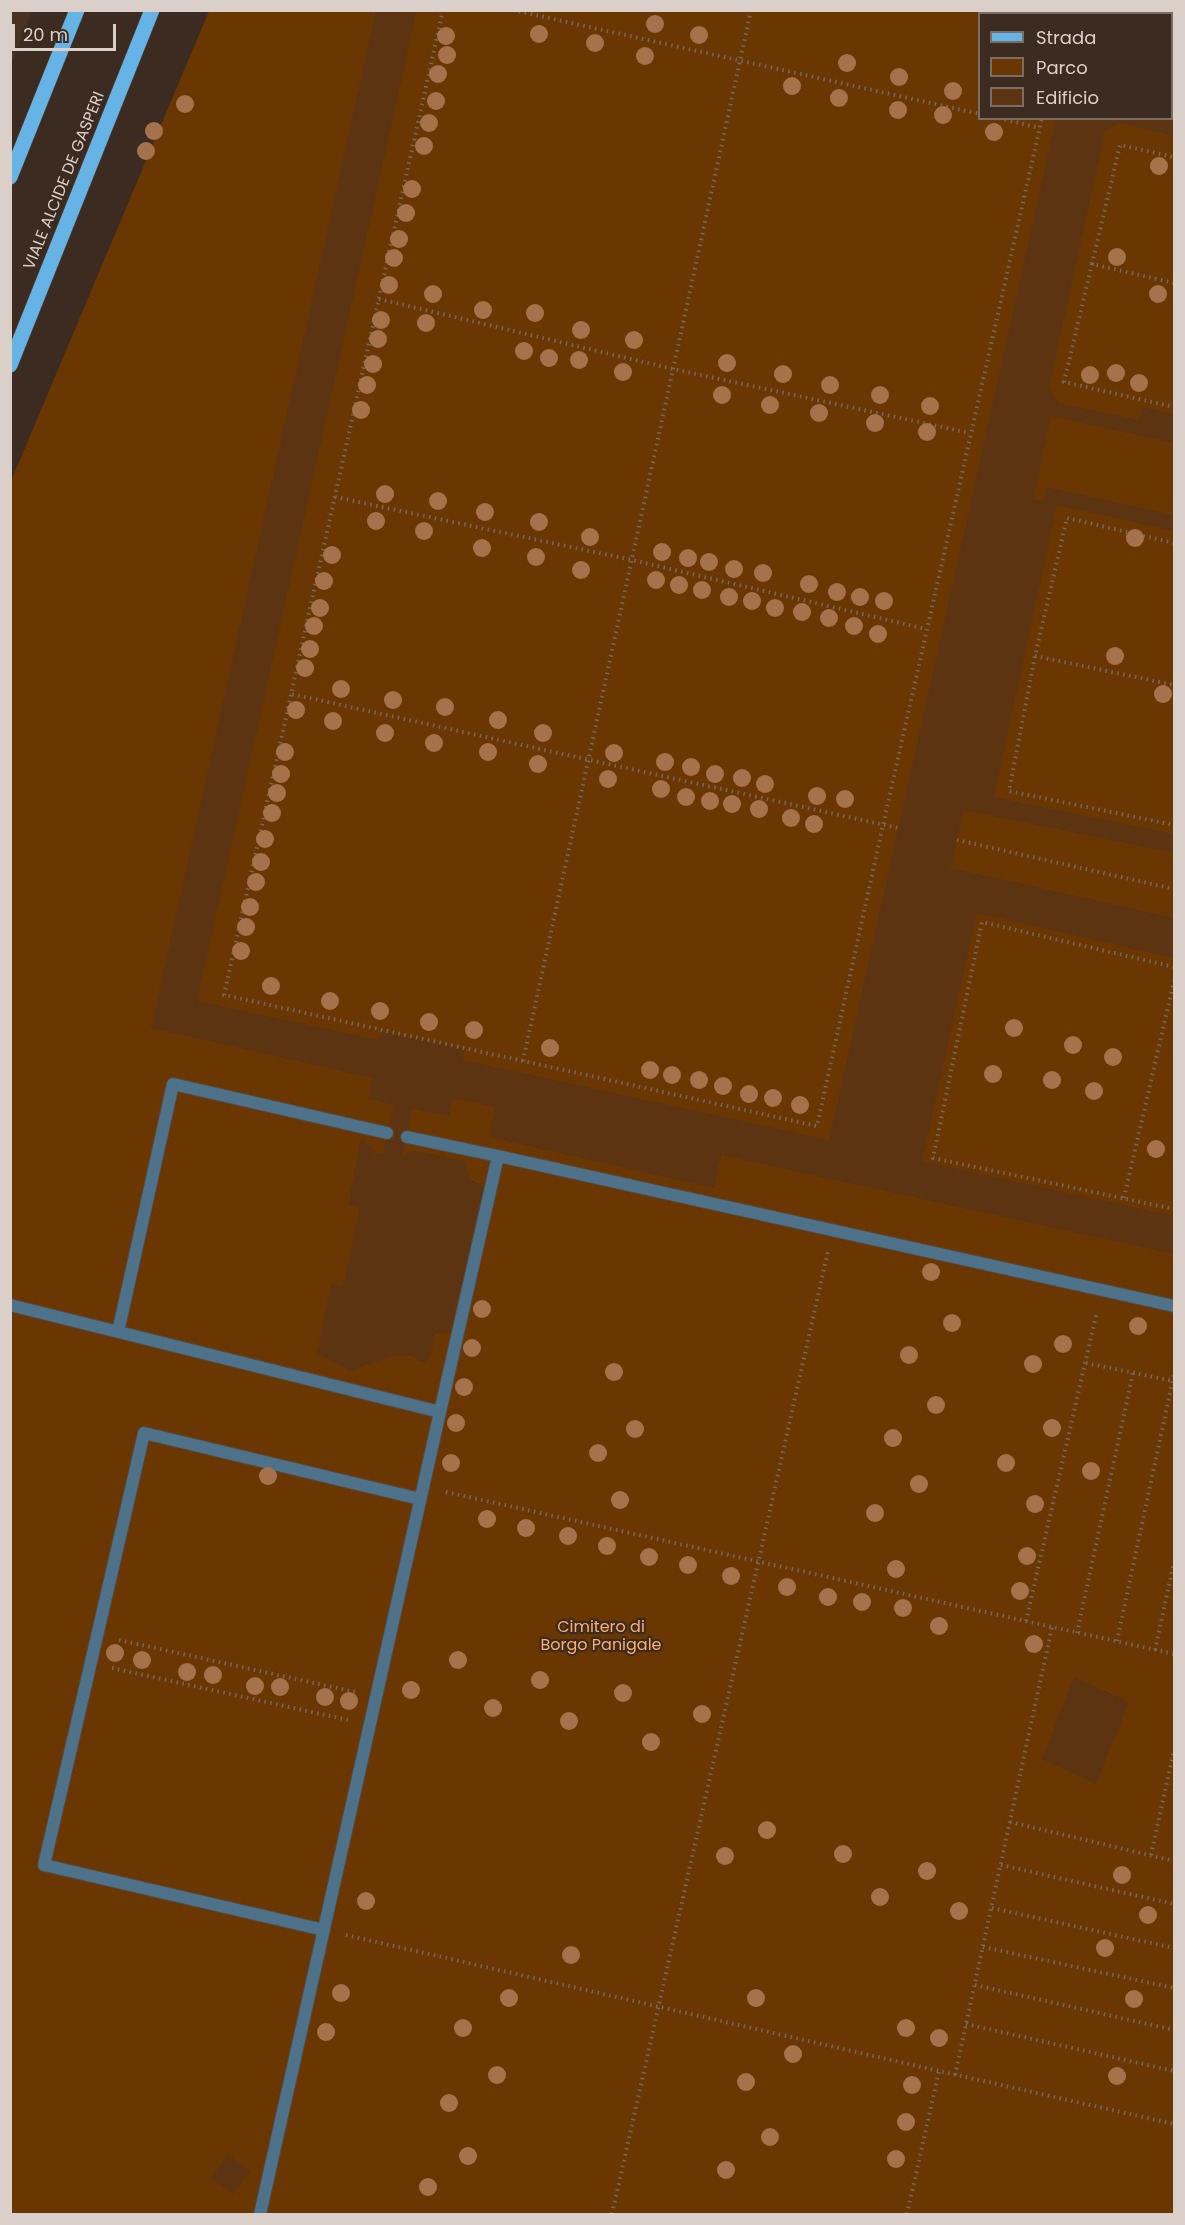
<!DOCTYPE html>
<style>
body{margin:0}
#map{position:relative;width:1185px;height:2225px;overflow:hidden;background:#3b2b20;font-family:Poppins,sans-serif}
canvas{display:block}
.frame{position:absolute;inset:0;border:12px solid #dbd0c9;pointer-events:none}
.legend{position:absolute;left:978px;top:12px;width:195px;height:108px;box-sizing:border-box;background:#3b2b20;border:2px solid #7b6d64;margin:0;padding:8px 10px;list-style:none;font-size:18px;color:#dbd0c9}
.legend li{display:flex;align-items:center;gap:12px;height:30px}
.legend b{width:30px;border:2px solid #7b6d64}
.scale{position:absolute;left:12px;top:24px;width:104px;height:27px;box-sizing:border-box;border:3px solid #dbd0c9;border-top:0;padding-left:8px;font-size:18px;line-height:21px;white-space:nowrap;color:#dbd0c9;-webkit-text-stroke:4px #3b2b20;paint-order:stroke}
</style>
<div id="map">
<canvas width="1185" height="2225"></canvas>
<div class="frame"></div>
<ul class="legend">
<li><b style="height:8px;background:#66b3e5"></b>Strada</li>
<li><b style="height:16px;background:#6a3703"></b>Parco</li>
<li><b style="height:16px;background:#5c3412"></b>Edificio</li>
</ul>
<div class="scale">20 m</div>
</div>
<script>
const ctx = document.querySelector('canvas').getContext('2d');
ctx.lineJoin = 'round';
function fillPath(path, color) {
  ctx.fillStyle = color;
  ctx.fill(path, 'evenodd');
}
function stroke(path, color, width, dash) {
  ctx.strokeStyle = color;
  ctx.lineWidth = width;
  ctx.lineCap = dash ? 'butt' : 'round';
  ctx.setLineDash(dash || []);
  ctx.stroke(path);
}
function label(font, color, halo, rows, align = 'center') {
  ctx.font = font + ' Poppins,sans-serif';
  ctx.lineWidth = 4.5;
  ctx.setLineDash([]);
  ctx.textBaseline = 'middle';
  ctx.strokeStyle = halo;
  ctx.fillStyle = color;
  for (const [text, x, y, turn = 0] of rows) {
    ctx.save();
    ctx.translate(x, y);
    ctx.rotate((+turn || 0) * Math.PI / 180);
    ctx.textAlign = isNaN(turn) ? turn : align;
    if (halo) ctx.strokeText(text, 0, 0);
    ctx.fillText(text, 0, 0);
    ctx.restore();
  }
}
fillPath(new Path2D(`
 M 11,10 L 32,11 L 11,66 L 10,11 Z`), '#473222');
fillPath(new Path2D(`
 M 209,11 L 1174,11 L 1174,2214 L 11,2214 L 11,481 ZM 980,14 L 1172,14 L 1172,118 L 980,118 Z`), '#6a3703');
fillPath(new Path2D(`
 M 376,10 L 417,10 L 197,1001 L 379,1040 L 382,1031 L 465,1049 L 463,1060 L 829,1140 L 1056,118 L 1162,118 L 1174,121 L 1174,136 L 1120,123 L 1105,132 L 1049,387 L 1058,403 L 1139,420 L 1142,407 L 1174,414 L 1174,443 L 1051,416 L 1033,499 L 1043,501 L 1046,487 L 1174,515 L 1174,531 L 1057,505 L 994,797 L 1174,834 L 1174,853 L 964,810 L 951,868 L 1174,918 L 1174,958 L 977,913 L 922,1161 L 1174,1216 L 1174,1254 L 721,1155 L 714,1188 L 489,1137 L 495,1107 L 453,1098 L 449,1116 L 412,1109 L 402,1159 L 408,1152 L 415,1151 L 465,1161 L 470,1180 L 485,1186 L 453,1332 L 435,1334 L 430,1358 L 425,1362 L 418,1361 L 413,1356 L 392,1356 L 350,1371 L 317,1353 L 331,1284 L 343,1286 L 360,1208 L 348,1205 L 361,1139 L 372,1147 L 372,1153 L 383,1153 L 394,1105 L 368,1099 L 372,1078 L 151,1028 Z
 M 1080,10 L 1120,10 L 1119,14 L 1079,14 Z
 M 1074,1677 L 1129,1702 L 1096,1784 L 1042,1759 Z
 M 228,2155 L 250,2171 L 233,2194 L 211,2178 Z`), '#5c3412');
const lane = new Path2D(`
 M 498,1156 L 1174,1306
 M 10,1305 L 440,1412 L 498,1156 L 407,1137
 M 118,1332 L 173,1084 L 387,1133
 M 324,1930 L 44,1865 L 144,1433 L 420,1499
 M 260,2214 L 440,1412`);
const primary = new Path2D(`
 M 10,177 L 77,10
 M 10,365 L 152,10`);
stroke(lane, '#58493e', 14);
stroke(primary, '#58493e', 16);
stroke(new Path2D(`
 M 443,10 L 291,694 L 898,828
 M 513,10 L 980,114
 M 751,10 L 523,1061 L 817,1126 L 883,825 L 1042,118
 M 1065,14 L 1066,10
 M 999,118 L 1040,128
 M 1092,264 L 1120,145 L 1174,157
 M 1174,283 L 1092,264 L 1064,382 L 1174,407
 M 379,299 L 673,369 L 970,433
 M 335,497 L 632,560 L 926,629
 M 1174,543 L 1067,518 L 1035,656 L 1009,791 L 1174,825
 M 1035,656 L 1174,685
 M 291,695 L 224,995 L 523,1061
 M 957,840 L 1174,889
 M 1174,967 L 982,922 L 933,1158 L 1174,1209
 M 1124,1198 L 1174,981
 M 1086,1363 L 1173,1381
 M 446,1492 L 1174,1654
 M 1026,1621 L 1097,1311
 M 1077,1633 L 1133,1373
 M 119,1640 L 355,1692
 M 1117,1641 L 1174,1374
 M 1155,1650 L 1174,1562
 M 112,1668 L 348,1720
 M 1010,1822 L 1174,1861
 M 1151,1855 L 1174,1750
 M 1001,1865 L 1174,1904
 M 992,1908 L 1174,1948
 M 346,1935 L 939,2071
 M 983,1947 L 1174,1988
 M 975,1985 L 1174,2030
 M 966,2024 L 1174,2071
 M 955,2075 L 1052,1627
 M 612,2214 L 828,1251
 M 907,2214 L 939,2071 L 1174,2124`), '#76685e', 4, [1.5, 4.5]);
stroke(lane, '#4e728a', 12);
stroke(primary, '#66b3e5', 15);
ctx.fillStyle = '#a6724c';
for (const [x, y] of [
 [655,24],
 [539,34],
 [699,35],
 [446,36],
 [595,43],
 [447,55],
 [645,56],
 [847,63],
 [438,74],
 [899,77],
 [792,86],
 [953,91],
 [839,98],
 [436,101],
 [185,104],
 [898,110],
 [943,115],
 [429,123],
 [154,131],
 [994,132],
 [424,146],
 [146,151],
 [1159,166],
 [412,189],
 [406,213],
 [399,239],
 [1117,257],
 [394,258],
 [389,285],
 [433,294],
 [1158,294],
 [483,310],
 [535,313],
 [381,320],
 [426,323],
 [581,330],
 [378,339],
 [634,340],
 [524,351],
 [549,358],
 [579,360],
 [727,363],
 [373,364],
 [623,372],
 [1116,373],
 [783,374],
 [1090,375],
 [1139,383],
 [367,385],
 [830,385],
 [722,395],
 [880,395],
 [770,405],
 [930,406],
 [361,410],
 [819,413],
 [875,423],
 [927,432],
 [385,494],
 [438,501],
 [485,512],
 [376,521],
 [539,522],
 [424,531],
 [590,537],
 [1135,538],
 [482,548],
 [662,552],
 [332,555],
 [536,557],
 [688,558],
 [709,562],
 [734,569],
 [581,570],
 [763,573],
 [656,580],
 [324,581],
 [809,584],
 [679,585],
 [702,590],
 [837,592],
 [729,597],
 [860,597],
 [752,601],
 [884,601],
 [320,608],
 [775,608],
 [802,612],
 [829,618],
 [314,626],
 [854,626],
 [878,634],
 [310,649],
 [1115,656],
 [305,668],
 [341,689],
 [1163,694],
 [393,700],
 [445,707],
 [296,710],
 [498,720],
 [333,721],
 [385,733],
 [543,733],
 [434,743],
 [285,752],
 [488,752],
 [614,753],
 [665,762],
 [538,764],
 [691,767],
 [281,774],
 [715,774],
 [742,778],
 [608,779],
 [765,784],
 [661,789],
 [277,793],
 [817,796],
 [686,797],
 [845,799],
 [710,801],
 [732,804],
 [759,809],
 [272,813],
 [791,818],
 [814,824],
 [265,839],
 [261,862],
 [256,882],
 [250,907],
 [246,927],
 [241,951],
 [271,986],
 [330,1001],
 [380,1011],
 [429,1022],
 [1014,1028],
 [474,1030],
 [1073,1045],
 [550,1048],
 [1113,1057],
 [650,1070],
 [993,1074],
 [672,1075],
 [699,1080],
 [1052,1080],
 [723,1086],
 [1094,1091],
 [749,1094],
 [773,1098],
 [800,1105],
 [1156,1149],
 [931,1272],
 [482,1309],
 [952,1323],
 [1138,1326],
 [1063,1344],
 [472,1348],
 [909,1355],
 [1033,1364],
 [614,1372],
 [464,1387],
 [936,1405],
 [456,1423],
 [1052,1428],
 [635,1429],
 [893,1438],
 [598,1453],
 [451,1463],
 [1006,1463],
 [1091,1471],
 [268,1476],
 [919,1484],
 [620,1500],
 [1035,1504],
 [875,1513],
 [487,1519],
 [526,1528],
 [568,1536],
 [607,1546],
 [1027,1556],
 [649,1557],
 [688,1565],
 [896,1569],
 [731,1576],
 [787,1587],
 [1020,1591],
 [828,1597],
 [862,1602],
 [903,1608],
 [939,1626],
 [1034,1644],
 [115,1653],
 [142,1660],
 [458,1660],
 [187,1672],
 [213,1675],
 [540,1680],
 [255,1686],
 [280,1687],
 [411,1690],
 [623,1693],
 [325,1697],
 [349,1701],
 [493,1708],
 [702,1714],
 [569,1721],
 [651,1742],
 [767,1830],
 [843,1854],
 [725,1856],
 [927,1871],
 [1122,1875],
 [880,1897],
 [366,1901],
 [959,1911],
 [1148,1915],
 [1105,1948],
 [571,1955],
 [341,1993],
 [509,1998],
 [756,1998],
 [1134,1999],
 [463,2028],
 [906,2028],
 [326,2032],
 [939,2038],
 [793,2054],
 [497,2075],
 [1117,2076],
 [746,2082],
 [912,2085],
 [449,2103],
 [906,2122],
 [770,2137],
 [468,2156],
 [896,2159],
 [726,2170],
 [428,2187]
]) {
  ctx.beginPath();
  ctx.arc(x, y, 9, 0, 2 * Math.PI);
  ctx.fill();
}
label('16px', '#dbd0c9', '#3b2b20', [
 ["VIALE ALCIDE DE GASPERI",65,181,-68]
]);
label('16px', '#fead70', '#3b2b20', [
 ["Cimitero di",601,1628],
 ["Borgo Panigale",601,1646]
]);
</script>
